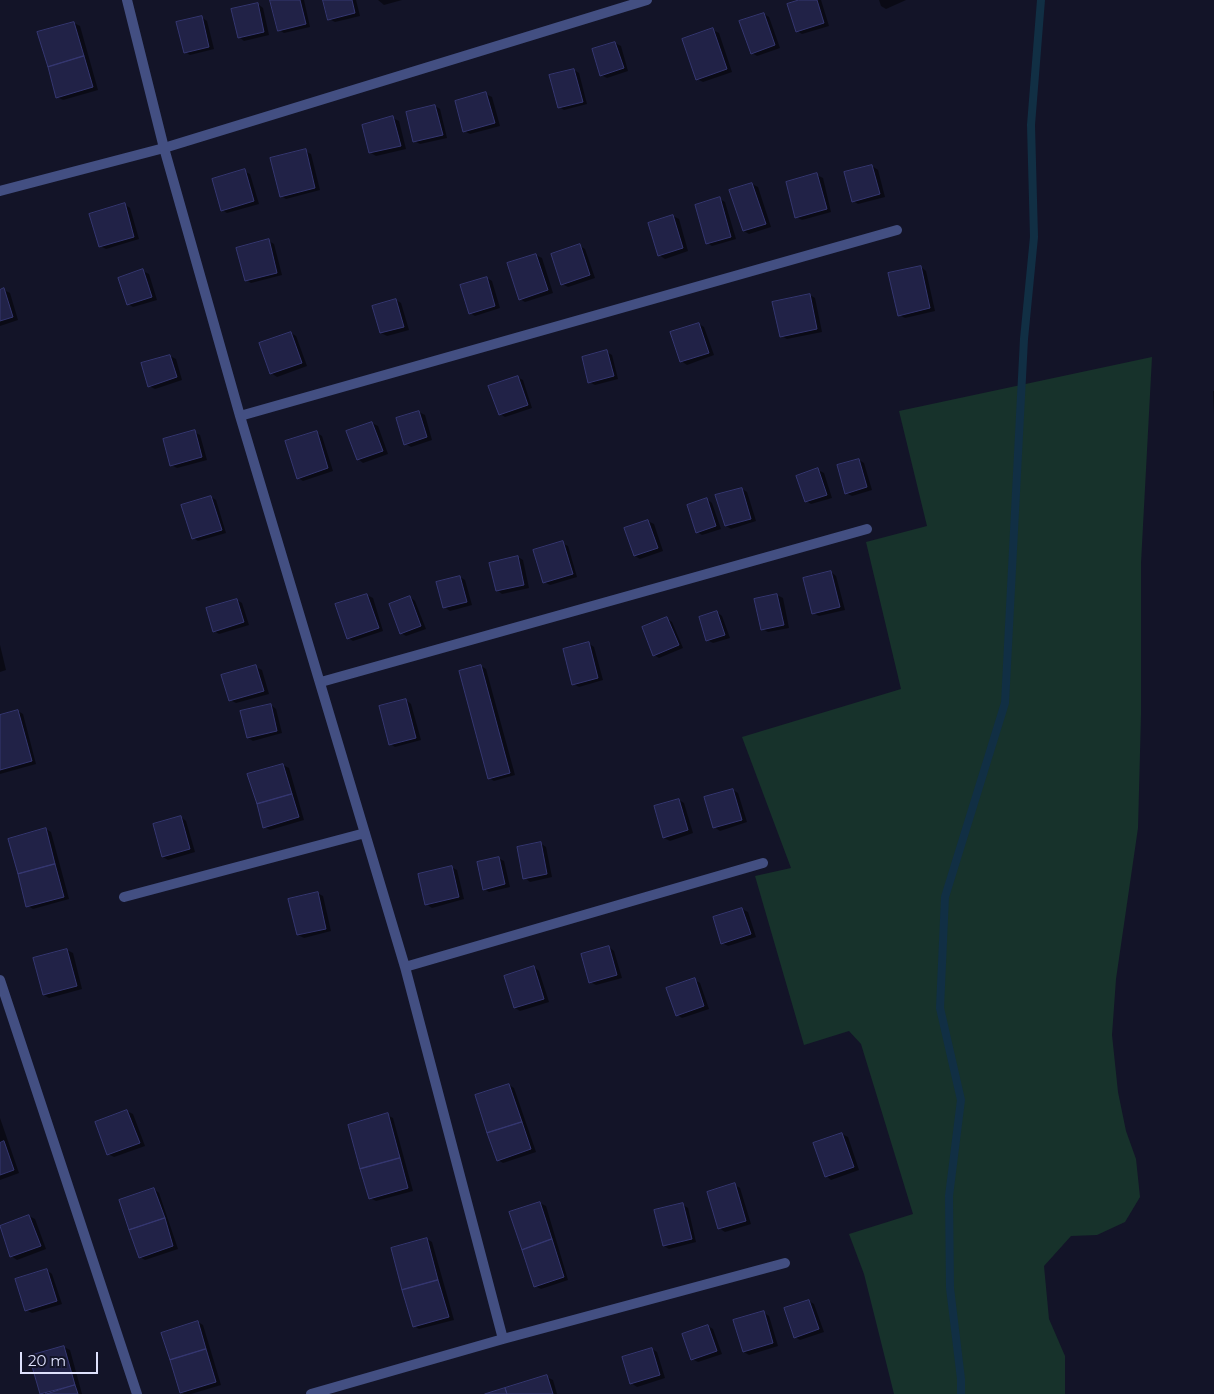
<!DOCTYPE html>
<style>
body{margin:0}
#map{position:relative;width:1214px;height:1394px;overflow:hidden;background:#131428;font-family:Montserrat,sans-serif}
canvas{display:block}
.scale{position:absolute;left:20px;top:1352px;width:78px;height:22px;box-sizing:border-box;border:2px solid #dee1fc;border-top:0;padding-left:6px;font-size:15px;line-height:18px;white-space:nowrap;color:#dee1fc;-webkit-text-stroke:4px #131428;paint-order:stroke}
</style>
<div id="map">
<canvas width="1214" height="1394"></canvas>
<div class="scale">20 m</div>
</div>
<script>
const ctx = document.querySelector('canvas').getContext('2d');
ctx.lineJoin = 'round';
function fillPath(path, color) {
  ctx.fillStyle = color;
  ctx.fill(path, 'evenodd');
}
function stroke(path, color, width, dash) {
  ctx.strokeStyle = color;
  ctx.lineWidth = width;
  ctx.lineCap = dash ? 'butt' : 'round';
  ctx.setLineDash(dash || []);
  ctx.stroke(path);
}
fillPath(new Path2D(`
 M 1152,357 L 1141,563 L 1141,715 L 1138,828 L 1116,979 L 1112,1035 L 1118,1092 L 1126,1131 L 1136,1159 L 1140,1197 L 1125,1222 L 1097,1235 L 1071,1236 L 1044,1266 L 1049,1319 L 1065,1356 L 1065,1394 L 894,1394 L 864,1274 L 849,1234 L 913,1214 L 861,1044 L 849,1031 L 804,1045 L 755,876 L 791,868 L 742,737 L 901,689 L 866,542 L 927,526 L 899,411 Z`), '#17322b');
fillPath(new Path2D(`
 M 271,0 L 304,0 L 310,27 L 284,33 L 279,30 Z
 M 324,0 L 356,0 L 360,16 L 335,22 L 329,19 Z
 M 378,0 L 402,0 L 384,5 Z
 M 803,0 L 821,0 L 829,26 L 802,34 L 797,31 Z
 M 879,0 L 906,0 L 886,9 L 881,6 Z
 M 258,4 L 263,8 L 269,35 L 244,41 L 239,37 Z
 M 764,14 L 769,17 L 780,48 L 757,56 L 752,53 Z
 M 201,17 L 207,21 L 214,49 L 190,55 L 185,52 Z
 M 74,23 L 80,26 L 98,90 L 63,100 L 57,97 Z
 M 713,30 L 719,33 L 732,72 L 703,82 L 697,79 Z
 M 615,43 L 621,46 L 628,71 L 607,78 L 601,75 L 593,50 Z
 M 574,70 L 579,73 L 587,104 L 564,110 L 559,107 Z
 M 486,94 L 492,97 L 500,126 L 470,134 L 464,131 Z
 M 435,106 L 440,109 L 447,138 L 420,144 L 414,141 Z
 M 393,118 L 399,121 L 406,149 L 376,156 L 371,153 Z
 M 305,151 L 311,154 L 320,190 L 286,199 L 281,196 Z
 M 872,166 L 878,170 L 885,197 L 858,204 L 853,201 Z
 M 244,171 L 250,174 L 259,204 L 227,213 L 222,210 Z
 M 817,175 L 823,178 L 831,212 L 802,220 L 796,217 Z
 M 752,184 L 758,187 L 771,227 L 749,234 L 744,231 L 731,191 Z
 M 720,199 L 725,202 L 736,239 L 712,246 L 707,243 Z
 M 124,204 L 130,208 L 139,239 L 106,249 L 100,246 Z
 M 673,216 L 679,219 L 688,251 L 665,259 L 659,255 Z
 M 269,241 L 274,244 L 282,275 L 251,283 L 246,280 Z
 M 580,246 L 585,249 L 595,278 L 568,287 L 562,284 Z
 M 536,255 L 542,258 L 553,293 L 525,302 L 520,299 Z
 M 921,267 L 926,271 L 935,311 L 905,318 L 899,315 Z
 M 143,271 L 149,274 L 157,300 L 133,307 L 128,304 Z
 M 487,278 L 492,281 L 500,308 L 475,316 L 470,313 Z
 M 4,290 L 10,293 L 18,320 L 0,326 L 0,291 Z
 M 810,295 L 815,298 L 822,332 L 787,339 L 781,336 Z
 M 396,300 L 401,303 L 409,330 L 387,336 L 381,333 Z
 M 699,324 L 704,327 L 714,355 L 687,365 L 681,361 Z
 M 291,333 L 296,336 L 307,366 L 277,377 L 271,373 Z
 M 607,352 L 612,355 L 618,379 L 595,385 L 589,382 Z
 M 170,356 L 176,359 L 182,380 L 155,389 L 149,386 Z
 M 517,377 L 523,380 L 532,408 L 505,417 L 500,414 Z
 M 1213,391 L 1214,391 L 1214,414 Z
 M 419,412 L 425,415 L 432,440 L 411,447 L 406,444 Z
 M 372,423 L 378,426 L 388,454 L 363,463 L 358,459 Z
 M 194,432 L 200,435 L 207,460 L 177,468 L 171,465 Z
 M 317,433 L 322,436 L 333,471 L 303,481 L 298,478 Z
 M 859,460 L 864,463 L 872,490 L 852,496 L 846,493 Z
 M 818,470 L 824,473 L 832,498 L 811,504 L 806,501 Z
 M 742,489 L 747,492 L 756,521 L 731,529 L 726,526 Z
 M 211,497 L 216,500 L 226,533 L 198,541 L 193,538 Z
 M 707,499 L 712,503 L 721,529 L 702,535 L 697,532 Z
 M 648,521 L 654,524 L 663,551 L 640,559 L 635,556 Z
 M 562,543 L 568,546 L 577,577 L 550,585 L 544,582 Z
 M 518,557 L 523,560 L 529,588 L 502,594 L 497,590 Z
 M 831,572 L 836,576 L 845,610 L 819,616 L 813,613 Z
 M 460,577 L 465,580 L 472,605 L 450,611 L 444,607 Z
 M 367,595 L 373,598 L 383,631 L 353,641 L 348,638 Z
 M 777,595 L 783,598 L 789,628 L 768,632 L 762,629 Z
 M 410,597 L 415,601 L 426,629 L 406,636 L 401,633 Z
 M 237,600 L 242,603 L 249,625 L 219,634 L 214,631 Z
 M 717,612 L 722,616 L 730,638 L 713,643 L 707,640 Z
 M 667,619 L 672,622 L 683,648 L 659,658 L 654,655 Z
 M 588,643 L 594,647 L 603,680 L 579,687 L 573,684 Z
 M 0,645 L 6,670 L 0,672 Z
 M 481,666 L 486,669 L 515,775 L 494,781 L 489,778 Z
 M 256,667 L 262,670 L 269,694 L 236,703 L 230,700 Z
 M 406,700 L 411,704 L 421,740 L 395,747 L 390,744 Z
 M 271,705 L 276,709 L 282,733 L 253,741 L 248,738 Z
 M 18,711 L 23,714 L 36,764 L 0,774 L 0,716 Z
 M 283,765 L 289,768 L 304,820 L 270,830 L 264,827 Z
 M 733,790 L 738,793 L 747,822 L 720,831 L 714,827 Z
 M 679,800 L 684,803 L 693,833 L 670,841 L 664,838 Z
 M 181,817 L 186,821 L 195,852 L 168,860 L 163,857 Z
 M 46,829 L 51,832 L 69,899 L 33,909 L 28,906 Z
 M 540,843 L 546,847 L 552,877 L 530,882 L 525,878 Z
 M 498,858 L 504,861 L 510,887 L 489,892 L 484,889 Z
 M 451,867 L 457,870 L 464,899 L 432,908 L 426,904 Z
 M 317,893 L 323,896 L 331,931 L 304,938 L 298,935 Z
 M 742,909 L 748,912 L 756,937 L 728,946 L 722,943 Z
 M 609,947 L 614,951 L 622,978 L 596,985 L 590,982 Z
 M 67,950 L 73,953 L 82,989 L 49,998 L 44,995 Z
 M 534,967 L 539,971 L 549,1002 L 520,1011 L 515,1008 Z
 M 695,980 L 700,983 L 709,1009 L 682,1018 L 677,1015 Z
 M 509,1085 L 514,1088 L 536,1152 L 503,1163 L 498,1160 Z
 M 127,1111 L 133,1114 L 145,1146 L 114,1157 L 108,1154 Z
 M 387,1115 L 393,1118 L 413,1191 L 376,1201 L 370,1198 Z
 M 0,1118 L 19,1173 L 0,1180 Z
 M 842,1134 L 848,1137 L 859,1170 L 831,1180 L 826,1176 Z
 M 735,1185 L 740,1188 L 751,1224 L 725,1232 L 719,1228 Z
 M 154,1189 L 159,1193 L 178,1249 L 145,1260 L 140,1257 Z
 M 540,1203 L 546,1206 L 568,1280 L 541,1289 L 535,1286 Z
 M 683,1205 L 688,1208 L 696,1242 L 669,1249 L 664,1246 Z
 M 29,1216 L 35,1219 L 46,1249 L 17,1260 L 11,1256 Z
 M 427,1239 L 432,1242 L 454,1320 L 419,1329 L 414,1326 Z
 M 47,1270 L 52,1274 L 62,1304 L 32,1313 L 26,1310 Z
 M 809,1301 L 814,1304 L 824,1332 L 800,1340 L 795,1337 Z
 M 763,1312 L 769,1316 L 778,1346 L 749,1355 L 744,1352 Z
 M 198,1322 L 203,1325 L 221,1385 L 191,1394 L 184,1394 L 181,1392 Z
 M 708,1326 L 713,1329 L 722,1354 L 698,1362 L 692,1359 Z
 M 64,1347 L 70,1350 L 82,1394 L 41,1394 L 30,1357 Z
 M 652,1349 L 657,1352 L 665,1378 L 637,1387 L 631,1383 Z
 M 547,1377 L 553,1380 L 557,1394 L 489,1394 Z`), '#0007');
stroke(new Path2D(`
 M 961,1394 L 961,1379 L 950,1288 L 949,1196 L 961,1100 L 940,1008 L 945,897 L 1005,703 L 1024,339 L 1034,237 L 1031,125 L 1041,0`), '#112f44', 8);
const building = new Path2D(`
 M 270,0 L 300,0 L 306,24 L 278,31 Z
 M 323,0 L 352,0 L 355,13 L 328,20 Z
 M 799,0 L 817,0 L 824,23 L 796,32 L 787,4 Z
 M 258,3 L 264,32 L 238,38 L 231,9 Z
 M 764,13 L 775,45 L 751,54 L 739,21 Z
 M 202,16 L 209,47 L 184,53 L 176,22 Z
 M 74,22 L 84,56 L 48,67 L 37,32 Z
 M 713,28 L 727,69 L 696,80 L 682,39 Z
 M 615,42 L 624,68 L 600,76 L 592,49 Z
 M 84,56 L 93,87 L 56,98 L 48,67 Z
 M 574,69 L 583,102 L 558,108 L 549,75 Z
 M 486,92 L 495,123 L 463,132 L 455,101 Z
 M 435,105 L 443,135 L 413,142 L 406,112 Z
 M 393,116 L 401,146 L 369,153 L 362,125 Z
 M 306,149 L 315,188 L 280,197 L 270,158 Z
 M 872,165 L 880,194 L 852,202 L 844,172 Z
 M 245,169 L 254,201 L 221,211 L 212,179 Z
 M 817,173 L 827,209 L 795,218 L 786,182 Z
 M 752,183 L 766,224 L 743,231 L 729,190 Z
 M 720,197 L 731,237 L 706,244 L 695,205 Z
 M 125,203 L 134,237 L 99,247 L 89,214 Z
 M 673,215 L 683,248 L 658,256 L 648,223 Z
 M 269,239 L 277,273 L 245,281 L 236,248 Z
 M 580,244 L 590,275 L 561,285 L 551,254 Z
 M 536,254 L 548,290 L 519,300 L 507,263 Z
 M 921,266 L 930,308 L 898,316 L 888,273 Z
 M 143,269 L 152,297 L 127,305 L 118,278 Z
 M 487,277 L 495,306 L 469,314 L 460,285 Z
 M 4,288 L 13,317 L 0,321 L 0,290 Z
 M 810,294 L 817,329 L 780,337 L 772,302 Z
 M 396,299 L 404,327 L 380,333 L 372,306 Z
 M 699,323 L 709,353 L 680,362 L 670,332 Z
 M 291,332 L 302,363 L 270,374 L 259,343 Z
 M 607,350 L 614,376 L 588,383 L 582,357 Z
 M 170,355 L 177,377 L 148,387 L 141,363 Z
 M 518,376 L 528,405 L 499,415 L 488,386 Z
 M 419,411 L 427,437 L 404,445 L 396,418 Z
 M 372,422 L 383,451 L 357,460 L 346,431 Z
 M 195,430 L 202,457 L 170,466 L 163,439 Z
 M 317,431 L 328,468 L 297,479 L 285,441 Z
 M 859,459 L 867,487 L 845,494 L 837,465 Z
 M 818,468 L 827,495 L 805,502 L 796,476 Z
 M 742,488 L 751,519 L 725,526 L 715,495 Z
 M 211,496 L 222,530 L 192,539 L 181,505 Z
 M 707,498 L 716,526 L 696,533 L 687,505 Z
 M 648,520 L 658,548 L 634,556 L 624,528 Z
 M 563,541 L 573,574 L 543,583 L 533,550 Z
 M 518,556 L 524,585 L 496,591 L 489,563 Z
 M 831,571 L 840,607 L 812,614 L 803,578 Z
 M 460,576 L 467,602 L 443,608 L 436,582 Z
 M 367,594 L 379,628 L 347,639 L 335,604 Z
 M 777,594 L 784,625 L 761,630 L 754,599 Z
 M 410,596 L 421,626 L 400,634 L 389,604 Z
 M 237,599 L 244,622 L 213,632 L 206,608 Z
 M 717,611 L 725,635 L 706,641 L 699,617 Z
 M 667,617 L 679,645 L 653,656 L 642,627 Z
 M 589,642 L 598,678 L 572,685 L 563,649 Z
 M 256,665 L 264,691 L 229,701 L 221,675 Z
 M 481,665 L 510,773 L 488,779 L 459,671 Z
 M 406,699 L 416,738 L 389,745 L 379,706 Z
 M 271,704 L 277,731 L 247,738 L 240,711 Z
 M 18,710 L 32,761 L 0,770 L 0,715 Z
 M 283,764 L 292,794 L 257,804 L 247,774 Z
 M 733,789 L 742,820 L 713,828 L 704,797 Z
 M 292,794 L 299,817 L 263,828 L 257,804 Z
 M 679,799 L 688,830 L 663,838 L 654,806 Z
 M 181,816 L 190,849 L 162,857 L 153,824 Z
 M 46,828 L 55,864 L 18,874 L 8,839 Z
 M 541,842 L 547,874 L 523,879 L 517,847 Z
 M 499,857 L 505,884 L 483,890 L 477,862 Z
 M 55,864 L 64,897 L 26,907 L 18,874 Z
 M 452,866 L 459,897 L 425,905 L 418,874 Z
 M 318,892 L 326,929 L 297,935 L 288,899 Z
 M 742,908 L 751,934 L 721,944 L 713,917 Z
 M 609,946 L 617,975 L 589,983 L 581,954 Z
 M 67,949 L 77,986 L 43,995 L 33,958 Z
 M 534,966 L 544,999 L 514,1008 L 504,976 Z
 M 695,978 L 704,1006 L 676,1016 L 666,988 Z
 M 509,1084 L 522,1122 L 487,1133 L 475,1095 Z
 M 127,1110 L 140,1143 L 107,1155 L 95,1122 Z
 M 388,1113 L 400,1158 L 360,1169 L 348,1125 Z
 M 522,1122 L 531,1149 L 497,1161 L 487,1133 Z
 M 842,1133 L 854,1167 L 825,1177 L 813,1143 Z
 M 4,1141 L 14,1170 L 0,1175 L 0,1143 Z
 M 400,1158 L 408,1188 L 369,1199 L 360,1169 Z
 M 735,1183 L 746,1221 L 718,1229 L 707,1192 Z
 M 154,1188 L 165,1218 L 129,1230 L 119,1200 Z
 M 540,1202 L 552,1239 L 522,1250 L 509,1212 Z
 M 683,1203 L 692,1239 L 663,1246 L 654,1210 Z
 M 29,1215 L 41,1246 L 10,1257 L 0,1226 Z
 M 165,1218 L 173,1246 L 139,1258 L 129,1230 Z
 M 427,1238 L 438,1280 L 402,1290 L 391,1248 Z
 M 552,1239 L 564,1277 L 534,1287 L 522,1250 Z
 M 47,1269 L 57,1301 L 25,1311 L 15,1279 Z
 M 438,1280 L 449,1317 L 413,1327 L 402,1290 Z
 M 809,1300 L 819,1329 L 794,1338 L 784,1308 Z
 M 764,1311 L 773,1343 L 743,1352 L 733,1320 Z
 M 198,1321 L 206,1349 L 170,1360 L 161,1333 Z
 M 708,1325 L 717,1351 L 691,1360 L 682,1334 Z
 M 64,1346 L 75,1385 L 40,1394 L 29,1356 Z
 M 652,1348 L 660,1375 L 630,1384 L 622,1357 Z
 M 206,1349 L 216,1382 L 180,1393 L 170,1360 Z
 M 547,1375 L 553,1394 L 507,1394 L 505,1388 Z
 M 75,1385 L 78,1394 L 45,1394 L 46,1394 Z
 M 505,1388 L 507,1394 L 485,1394 Z`);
fillPath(building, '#212247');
stroke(building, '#353771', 1);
stroke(new Path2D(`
 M 127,0 L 164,148 L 240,416 L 405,967 L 503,1339
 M 0,191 L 164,148 L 647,0
 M 240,416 L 897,230
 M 321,682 L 867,529
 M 124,897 L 365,833
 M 405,967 L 763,863
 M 0,980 L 137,1394
 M 311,1394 L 503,1339 L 785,1263`), '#434f82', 10);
</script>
